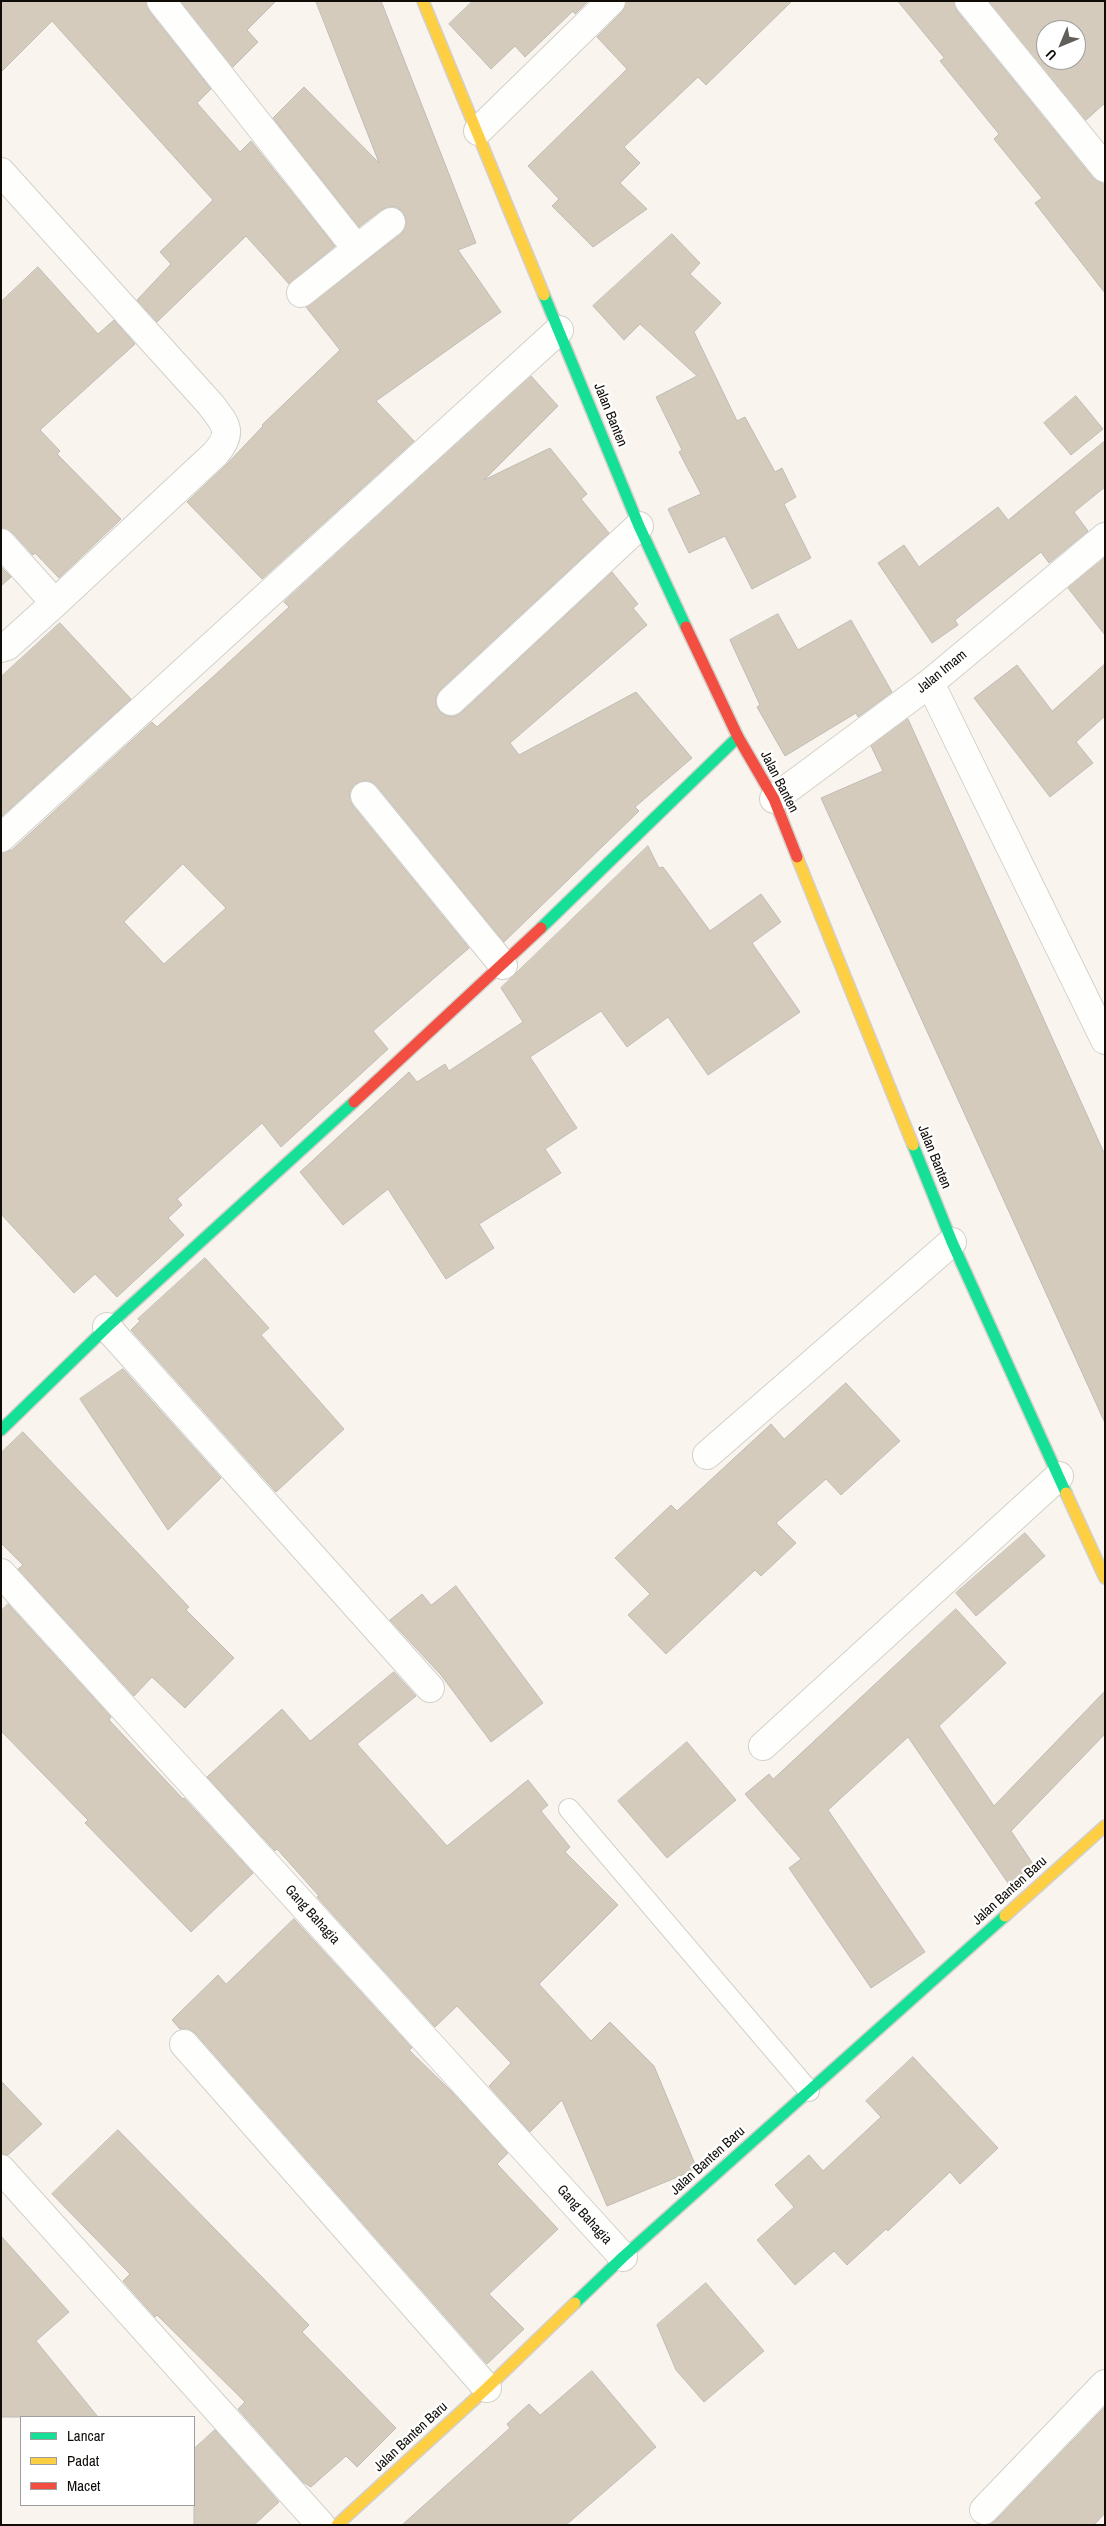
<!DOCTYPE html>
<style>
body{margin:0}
#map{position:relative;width:1106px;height:2526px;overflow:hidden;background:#f9f5ee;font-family:"Archivo Narrow",sans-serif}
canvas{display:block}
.frame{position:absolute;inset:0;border:2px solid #100d09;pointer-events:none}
.legend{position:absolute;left:20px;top:2416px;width:175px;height:90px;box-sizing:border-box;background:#fff;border:1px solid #9f9e9d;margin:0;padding:6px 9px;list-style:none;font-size:15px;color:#100d09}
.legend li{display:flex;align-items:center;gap:10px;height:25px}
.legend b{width:25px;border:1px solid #9f9e9d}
.north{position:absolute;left:1036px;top:20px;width:50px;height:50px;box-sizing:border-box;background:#fff;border:1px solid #9f9e9d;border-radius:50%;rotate:225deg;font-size:14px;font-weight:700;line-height:20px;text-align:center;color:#100d09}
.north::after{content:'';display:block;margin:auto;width:18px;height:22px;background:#625e59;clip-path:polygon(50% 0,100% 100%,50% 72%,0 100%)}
</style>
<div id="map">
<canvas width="1106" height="2526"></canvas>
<div class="frame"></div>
<ul class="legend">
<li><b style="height:6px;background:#16e098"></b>Lancar</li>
<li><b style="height:6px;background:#ffcf43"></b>Padat</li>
<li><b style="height:6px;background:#f24e42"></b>Macet</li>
</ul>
<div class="north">U</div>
</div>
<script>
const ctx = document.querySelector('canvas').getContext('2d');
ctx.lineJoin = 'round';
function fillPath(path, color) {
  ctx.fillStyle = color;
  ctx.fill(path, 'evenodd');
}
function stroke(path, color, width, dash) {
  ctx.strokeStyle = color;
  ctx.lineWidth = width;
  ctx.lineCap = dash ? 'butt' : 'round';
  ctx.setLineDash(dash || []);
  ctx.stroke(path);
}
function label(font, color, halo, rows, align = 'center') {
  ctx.font = font + ' "Archivo Narrow",sans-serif';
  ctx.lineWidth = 4.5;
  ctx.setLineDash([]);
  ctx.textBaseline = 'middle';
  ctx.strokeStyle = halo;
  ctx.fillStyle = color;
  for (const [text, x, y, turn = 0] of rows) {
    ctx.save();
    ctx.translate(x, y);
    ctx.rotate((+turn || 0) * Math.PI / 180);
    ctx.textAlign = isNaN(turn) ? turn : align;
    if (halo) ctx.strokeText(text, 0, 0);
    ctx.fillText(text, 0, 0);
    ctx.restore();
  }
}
const building = new Path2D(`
 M 1,1 L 146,1 L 149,11 L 211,89 L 197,103 L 240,152 L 251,141 L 335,246 L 289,284 L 246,236 L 157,322 L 137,300 L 171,264 L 160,252 L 213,200 L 52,21 L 1,72 Z
 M 181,1 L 276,1 L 247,30 L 258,42 L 233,67 Z
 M 316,1 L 381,1 L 476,243 L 458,250 L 501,312 L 376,401 L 414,441 L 262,579 L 187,502 L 226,465 L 263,426 L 262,425 L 340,350 L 306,307 L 401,234 L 405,228 L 406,220 L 403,212 L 396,207 L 389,207 L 381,210 L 359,227 L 273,118 L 304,87 L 379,163 Z
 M 473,1 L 588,1 L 575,14 L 573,11 L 525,57 L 515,46 L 491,69 L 449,24 Z
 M 626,1 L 792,1 L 706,85 L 698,77 L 624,147 L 640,163 L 620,183 L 647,209 L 593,247 L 552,206 L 559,199 L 528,166 L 627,69 L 597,37 L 622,12 Z
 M 898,1 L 954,1 L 957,11 L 1093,178 L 1105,185 L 1105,293 L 1035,203 L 1042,198 L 994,139 L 999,134 L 940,61 L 944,58 Z
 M 989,1 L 1105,1 L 1105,103 L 1086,120 ZM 1046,30 L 1076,30 L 1076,60 L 1046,60 Z
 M 672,234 L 700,263 L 690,274 L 721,303 L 694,332 L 737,421 L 745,417 L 775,472 L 782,468 L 796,497 L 784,504 L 811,558 L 752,589 L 725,536 L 689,553 L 668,509 L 701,494 L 679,452 L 682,450 L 656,397 L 697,376 L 640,324 L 624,340 L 593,306 Z
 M 38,267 L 98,334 L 114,320 L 135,344 L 40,430 L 60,451 L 57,454 L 121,519 L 59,578 L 35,553 L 33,555 L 13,533 L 1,528 L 1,302 Z
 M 531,376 L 558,406 L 484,480 L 550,448 L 587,494 L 581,499 L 609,533 L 440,690 L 436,697 L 436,705 L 440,712 L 447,716 L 455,716 L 462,712 L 612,572 L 638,604 L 633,608 L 647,625 L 510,743 L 519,755 L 636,692 L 692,758 L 635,807 L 639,811 L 504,942 L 377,786 L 371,782 L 363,781 L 355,784 L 350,791 L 350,798 L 353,806 L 469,948 L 373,1031 L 388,1049 L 281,1147 L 262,1123 L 177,1199 L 182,1205 L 168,1218 L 184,1235 L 117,1297 L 95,1274 L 74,1293 L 1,1214 L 1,853 L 12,850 L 152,722 L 157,727 L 216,674 L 289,607 L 284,602 ZM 183,864 L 226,908 L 164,964 L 124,922 Z
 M 1076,396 L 1103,429 L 1071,455 L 1044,423 Z
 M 1105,441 L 1105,487 L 1074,512 L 1088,531 L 1049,563 L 1041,552 L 955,620 L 958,625 L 932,643 L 878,563 L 904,545 L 919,567 L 998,507 L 1008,520 Z
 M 1105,558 L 1105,635 L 1068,588 Z
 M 1,567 L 11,577 L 1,586 Z
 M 778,614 L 798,650 L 851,620 L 892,692 L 858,717 L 856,713 L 785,756 L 757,707 L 760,705 L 730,640 Z
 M 60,623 L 131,699 L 1,817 L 1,677 Z
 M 1105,664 L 1105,716 L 1076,742 L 1093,763 L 1050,797 L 974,698 L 1017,665 L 1052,711 Z
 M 908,719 L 1105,1155 L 1105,1423 L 821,798 L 883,771 L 871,746 Z
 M 648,846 L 659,868 L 663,867 L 710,931 L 761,894 L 781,922 L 752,943 L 800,1012 L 708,1075 L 668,1017 L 627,1047 L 601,1011 L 530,1057 L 577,1128 L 545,1149 L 561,1173 L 479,1224 L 494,1248 L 446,1279 L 388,1189 L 343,1225 L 300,1172 L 409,1072 L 417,1082 L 445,1064 L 449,1071 L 523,1022 L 501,988 Z
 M 205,1258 L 269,1328 L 261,1335 L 344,1429 L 276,1492 L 131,1330 L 140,1321 L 138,1319 Z
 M 123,1369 L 221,1478 L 168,1530 L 80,1399 Z
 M 846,1383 L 900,1441 L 841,1495 L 826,1479 L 776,1523 L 796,1543 L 761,1576 L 755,1570 L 666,1654 L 628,1615 L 650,1594 L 615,1558 L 671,1505 L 677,1511 L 771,1424 L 784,1439 Z
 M 23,1432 L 189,1607 L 186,1610 L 234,1658 L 185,1708 L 152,1677 L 134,1696 L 18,1569 L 23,1565 L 1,1543 L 1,1453 Z
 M 1025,1533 L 1045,1556 L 976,1616 L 956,1593 Z
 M 456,1586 L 543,1703 L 491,1742 L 441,1675 L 390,1620 L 422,1594 L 431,1605 Z
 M 8,1604 L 111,1717 L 109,1720 L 183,1799 L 184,1798 L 253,1873 L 191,1932 L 85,1823 L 88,1820 L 1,1731 L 1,1611 Z
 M 956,1609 L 1006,1663 L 939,1726 L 994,1806 L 1105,1691 L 1105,1734 L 1011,1831 L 1035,1867 L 1010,1886 L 908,1737 L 828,1810 L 925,1952 L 871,1988 L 789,1868 L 801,1859 L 745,1794 L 769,1774 L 773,1779 Z
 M 394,1672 L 416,1696 L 357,1744 L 447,1846 L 528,1780 L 548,1805 L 541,1811 L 570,1847 L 565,1852 L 618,1905 L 539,1984 L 591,2041 L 610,2022 L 654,2066 L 697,2169 L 607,2206 L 562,2100 L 530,2132 L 489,2086 L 511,2063 L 457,2006 L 435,2027 L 317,1897 L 319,1896 L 277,1849 L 275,1851 L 207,1777 L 282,1709 L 310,1741 Z
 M 687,1742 L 736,1800 L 667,1858 L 618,1801 Z
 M 294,1919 L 412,2048 L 409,2050 L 452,2092 L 508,2153 L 497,2164 L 558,2229 L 489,2294 L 524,2329 L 487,2364 L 196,2034 L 189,2029 L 180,2029 L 172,2020 L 218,1975 L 226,1984 Z
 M 913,2057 L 998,2148 L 960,2184 L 950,2172 L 888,2231 L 886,2229 L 847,2265 L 834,2251 L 795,2285 L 757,2240 L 794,2207 L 775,2185 L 809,2155 L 823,2171 L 881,2117 L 866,2101 Z
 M 1,2081 L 42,2124 L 8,2155 L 1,2154 Z
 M 118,2130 L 309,2325 L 302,2332 L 396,2428 L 357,2467 L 346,2456 L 311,2487 L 303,2482 L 238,2409 L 245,2402 L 157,2315 L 155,2317 L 123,2281 L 130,2274 L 52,2194 Z
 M 1,2236 L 69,2312 L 36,2341 L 98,2417 L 1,2417 Z
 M 706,2283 L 764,2351 L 704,2402 L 676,2370 L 657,2325 Z
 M 592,2371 L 656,2447 L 566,2525 L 402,2525 L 510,2428 L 507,2424 L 529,2404 L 540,2415 Z
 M 1105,2407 L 1105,2513 L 1094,2525 L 989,2525 L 995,2521 Z
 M 215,2430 L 279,2502 L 254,2525 L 194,2525 L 194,2449 Z`);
fillPath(building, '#d4cbbc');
stroke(building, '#bfbcb6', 1);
const lane = new Path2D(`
 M 569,1809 L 809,2091`);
const street = new Path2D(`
 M 161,1 L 356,248
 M 969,1 L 1105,168
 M 478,131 L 611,1
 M 1,172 L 211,405 C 226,425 234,432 215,454 L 55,603 L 1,543
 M 301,293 L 391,222
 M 1,648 L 7,646 L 55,603
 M 930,683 L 1105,1040
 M 451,701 L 639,526
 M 365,796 L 503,965
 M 774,799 L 930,683 L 1105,537
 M 1,838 L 559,330
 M 107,1327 L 430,1688
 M 707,1455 L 952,1242
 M 1,1573 L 623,2257
 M 763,1746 L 1059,1476
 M 184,2044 L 487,2388
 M 1,2169 L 321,2525
 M 984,2510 L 1105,2384`);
const fast = new Path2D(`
 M 544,295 L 639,526 L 686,627
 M 541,928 L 738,737
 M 913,1145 L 952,1242 L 1066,1493
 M 1,1430 L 107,1327 L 354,1102
 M 575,2303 L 623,2257 L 1005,1916`);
const slow = new Path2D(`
 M 423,1 L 544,295
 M 797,857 L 913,1145
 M 1066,1493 L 1105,1578
 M 1005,1916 L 1105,1826
 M 337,2525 L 487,2388 L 575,2303`);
const jam = new Path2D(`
 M 686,627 L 738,737 L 774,799 L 797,857
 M 354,1102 L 541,928`);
stroke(lane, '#d3d0ca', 22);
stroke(street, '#d3d0ca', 30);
stroke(fast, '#d3d0ca', 14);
stroke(slow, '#d3d0ca', 14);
stroke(jam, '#d3d0ca', 14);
stroke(lane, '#fefefc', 20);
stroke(street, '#fefefc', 28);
stroke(fast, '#16e098', 11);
stroke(slow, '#ffcf43', 11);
stroke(jam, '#f24e42', 11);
label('14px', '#100d09', '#fff', [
 ["Jalan Banten",610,415,68],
 ["Jalan Imam",942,672,-39],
 ["Jalan Banten",779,782,63],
 ["Jalan Banten",934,1157,68],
 ["Jalan Banten Baru",1010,1891,-42],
 ["Gang Bahagia",312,1915,48],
 ["Jalan Banten Baru",708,2161,-42],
 ["Gang Bahagia",584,2215,48],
 ["Jalan Banten Baru",411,2437,-43]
]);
</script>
